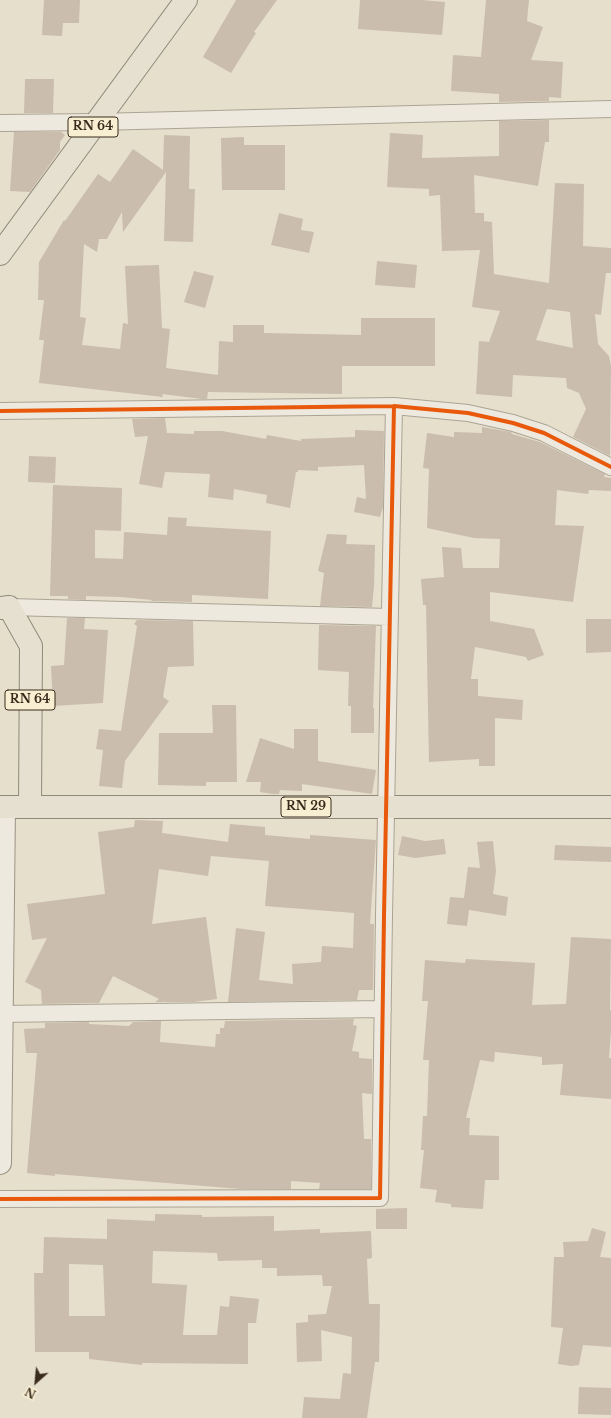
<!DOCTYPE html>
<style>
body{margin:0}
#map{position:relative;width:611px;height:1418px;overflow:hidden;background:#e6dfcc;font-family:"Libre Baskerville",serif}
canvas{display:block}
.north{position:absolute;left:16px;top:1362px;width:40px;height:40px;-webkit-text-stroke:3px #f8eed1;paint-order:stroke;rotate:207deg;font-size:11px;font-weight:700;line-height:16px;text-align:center;color:#3a2c1d}
.north::after{content:'';display:block;margin:auto;width:14px;height:18px;background:#3a2c1d;clip-path:polygon(50% 0,100% 100%,50% 72%,0 100%)}
</style>
<div id="map">
<canvas width="611" height="1418"></canvas>
<div class="north">N</div>
</div>
<script>
const ctx = document.querySelector('canvas').getContext('2d');
ctx.lineJoin = 'round';
function fillPath(path, color) {
  ctx.fillStyle = color;
  ctx.fill(path, 'evenodd');
}
function stroke(path, color, width, dash) {
  ctx.strokeStyle = color;
  ctx.lineWidth = width;
  ctx.lineCap = dash ? 'butt' : 'round';
  ctx.setLineDash(dash || []);
  ctx.stroke(path);
}
function label(font, color, halo, rows, align = 'center') {
  ctx.font = font + ' "Libre Baskerville",serif';
  ctx.lineWidth = 3;
  ctx.setLineDash([]);
  ctx.textBaseline = 'middle';
  ctx.strokeStyle = halo;
  ctx.fillStyle = color;
  for (const [text, x, y, turn = 0] of rows) {
    ctx.save();
    ctx.translate(x, y);
    ctx.rotate((+turn || 0) * Math.PI / 180);
    ctx.textAlign = isNaN(turn) ? turn : align;
    if (halo) ctx.strokeText(text, 0, 0);
    ctx.fillText(text, 0, 0);
    ctx.restore();
  }
}
fillPath(new Path2D(`
 M 44,0 L 80,0 L 79,23 L 63,23 L 62,36 L 42,35 Z
 M 236,0 L 277,0 L 254,32 L 256,33 L 231,73 L 203,57 Z
 M 360,0 L 422,0 L 445,2 L 442,35 L 358,29 Z
 M 486,0 L 529,0 L 527,21 L 543,27 L 531,60 L 563,62 L 561,98 L 549,97 L 549,101 L 499,102 L 499,94 L 451,91 L 453,55 L 481,57 Z
 M 25,79 L 54,79 L 53,113 L 24,113 Z
 M 549,120 L 549,142 L 545,142 L 538,186 L 474,175 L 475,213 L 484,213 L 484,221 L 492,222 L 494,274 L 549,283 L 555,183 L 584,184 L 583,246 L 611,248 L 611,273 L 606,273 L 601,315 L 595,314 L 598,344 L 609,356 L 611,366 L 610,456 L 573,437 L 586,409 L 579,393 L 567,388 L 566,378 L 513,375 L 512,397 L 476,394 L 479,341 L 489,342 L 500,311 L 472,307 L 480,250 L 442,251 L 440,195 L 429,196 L 429,189 L 387,187 L 390,133 L 423,135 L 422,158 L 499,156 L 499,121 ZM 547,309 L 570,312 L 573,348 L 536,340 Z
 M 14,132 L 61,132 L 65,135 L 60,142 L 60,150 L 30,192 L 10,191 Z
 M 164,135 L 190,136 L 189,189 L 195,189 L 193,242 L 164,241 L 166,172 L 123,232 L 122,212 L 107,239 L 99,239 L 97,252 L 84,244 L 80,317 L 86,318 L 82,345 L 120,349 L 123,323 L 128,324 L 125,266 L 159,265 L 162,328 L 170,329 L 166,368 L 218,375 L 219,341 L 233,342 L 233,325 L 264,325 L 264,333 L 361,335 L 361,318 L 435,318 L 435,366 L 342,366 L 342,394 L 208,392 L 207,399 L 202,399 L 162,394 L 163,397 L 39,383 L 44,340 L 39,340 L 44,300 L 38,300 L 39,262 L 64,220 L 65,221 L 98,174 L 110,182 L 133,149 L 163,170 Z
 M 244,137 L 244,145 L 285,145 L 285,190 L 222,190 L 221,138 Z
 M 279,213 L 303,219 L 301,230 L 314,232 L 309,253 L 271,245 Z
 M 377,261 L 417,265 L 415,288 L 375,285 Z
 M 194,271 L 214,276 L 205,308 L 184,302 Z
 M 165,418 L 167,433 L 194,434 L 194,431 L 222,431 L 266,439 L 267,435 L 301,441 L 301,439 L 355,437 L 355,430 L 384,431 L 383,507 L 380,517 L 354,512 L 357,497 L 366,499 L 364,465 L 318,467 L 318,471 L 298,470 L 298,472 L 296,472 L 290,508 L 266,503 L 267,495 L 234,489 L 233,500 L 208,497 L 210,474 L 165,472 L 162,488 L 139,484 L 148,436 L 135,437 L 132,419 Z
 M 482,427 L 511,432 L 512,434 L 540,442 L 605,474 L 604,477 L 611,478 L 611,491 L 589,490 L 588,494 L 557,490 L 555,525 L 584,526 L 573,602 L 490,592 L 490,621 L 534,629 L 544,655 L 528,661 L 526,657 L 475,647 L 471,679 L 478,679 L 478,696 L 523,700 L 522,720 L 495,718 L 495,766 L 479,766 L 479,759 L 429,762 L 426,605 L 423,605 L 421,579 L 444,577 L 442,547 L 461,548 L 463,568 L 499,568 L 500,539 L 474,538 L 427,528 L 429,469 L 423,468 L 427,433 L 454,437 L 454,432 L 482,433 Z
 M 29,456 L 56,457 L 55,483 L 28,482 Z
 M 53,485 L 122,488 L 121,531 L 95,530 L 95,558 L 123,559 L 124,532 L 167,535 L 168,517 L 187,518 L 186,526 L 271,531 L 268,599 L 192,595 L 192,602 L 151,601 L 152,600 L 121,597 L 86,596 L 86,600 L 68,599 L 68,596 L 50,596 Z
 M 327,534 L 347,535 L 346,544 L 375,545 L 374,586 L 372,607 L 320,606 L 324,573 L 318,571 Z
 M 67,618 L 85,618 L 84,629 L 108,630 L 103,703 L 53,706 L 51,666 L 64,665 Z
 M 586,619 L 611,619 L 611,652 L 586,653 Z
 M 137,620 L 193,621 L 194,666 L 168,667 L 163,697 L 169,701 L 125,761 L 122,788 L 99,786 L 103,750 L 96,749 L 99,729 L 121,731 L 137,626 L 134,624 Z
 M 319,625 L 376,626 L 373,708 L 374,708 L 374,733 L 351,733 L 351,706 L 348,706 L 349,672 L 318,670 Z
 M 212,705 L 236,705 L 237,782 L 206,782 L 206,786 L 158,785 L 159,733 L 213,733 Z
 M 294,729 L 318,729 L 318,761 L 376,770 L 372,794 L 302,784 L 302,791 L 280,790 L 279,794 L 273,794 L 260,792 L 261,782 L 246,782 L 260,738 L 294,749 Z
 M 135,820 L 163,821 L 162,833 L 228,842 L 230,824 L 265,827 L 265,835 L 310,839 L 310,835 L 376,840 L 370,924 L 374,924 L 373,990 L 359,990 L 357,1000 L 228,1002 L 236,928 L 265,932 L 259,980 L 293,984 L 292,964 L 321,962 L 322,946 L 353,948 L 354,913 L 265,906 L 269,861 L 211,856 L 208,876 L 159,869 L 152,924 L 206,917 L 217,999 L 194,1002 L 165,1002 L 163,1001 L 163,1002 L 155,1002 L 159,999 L 113,976 L 99,1003 L 42,1004 L 41,990 L 25,982 L 47,938 L 32,940 L 27,904 L 105,894 L 98,832 L 134,827 Z
 M 402,836 L 425,841 L 444,839 L 446,854 L 415,858 L 398,855 Z
 M 493,841 L 496,871 L 493,894 L 508,897 L 506,916 L 469,910 L 467,926 L 447,924 L 450,897 L 464,898 L 468,867 L 480,868 L 477,842 Z
 M 555,845 L 611,847 L 611,862 L 554,860 Z
 M 571,937 L 611,939 L 610,1010 L 611,1010 L 611,1031 L 609,1058 L 611,1058 L 611,1099 L 560,1095 L 563,1064 L 542,1065 L 542,1057 L 495,1052 L 494,1062 L 480,1060 L 466,1118 L 470,1118 L 469,1135 L 499,1136 L 499,1180 L 485,1180 L 483,1209 L 451,1207 L 451,1204 L 435,1202 L 437,1190 L 420,1188 L 424,1150 L 421,1150 L 423,1116 L 427,1116 L 429,1060 L 423,1060 L 428,1001 L 422,1001 L 425,960 L 465,963 L 466,959 L 535,963 L 532,1005 L 566,1004 Z
 M 354,1019 L 353,1025 L 357,1026 L 352,1051 L 359,1052 L 359,1058 L 372,1059 L 372,1094 L 362,1093 L 364,1139 L 371,1139 L 371,1189 L 319,1189 L 320,1183 L 291,1181 L 291,1189 L 241,1189 L 55,1174 L 55,1176 L 27,1173 L 37,1053 L 26,1053 L 24,1029 L 45,1028 L 45,1023 L 89,1022 L 89,1024 L 129,1026 L 133,1022 L 161,1021 L 160,1042 L 215,1047 L 216,1034 L 220,1034 L 220,1028 L 224,1028 L 225,1021 Z
 M 407,1208 L 407,1229 L 376,1229 L 376,1209 Z
 M 155,1214 L 202,1215 L 202,1217 L 274,1216 L 274,1231 L 320,1229 L 320,1233 L 371,1231 L 372,1258 L 367,1259 L 369,1304 L 380,1304 L 379,1362 L 375,1362 L 367,1418 L 302,1418 L 304,1397 L 340,1399 L 343,1373 L 351,1374 L 352,1337 L 321,1330 L 322,1361 L 297,1362 L 296,1323 L 308,1322 L 308,1315 L 326,1314 L 332,1286 L 323,1286 L 322,1275 L 277,1276 L 277,1268 L 262,1268 L 262,1260 L 218,1261 L 217,1253 L 153,1251 L 152,1283 L 187,1285 L 183,1335 L 217,1335 L 220,1306 L 229,1307 L 230,1296 L 259,1299 L 256,1323 L 248,1323 L 248,1364 L 142,1363 L 142,1365 L 89,1359 L 89,1352 L 35,1352 L 34,1273 L 43,1273 L 44,1237 L 107,1239 L 107,1219 L 155,1221 ZM 69,1264 L 103,1265 L 105,1316 L 69,1316 Z
 M 592,1228 L 606,1232 L 600,1257 L 611,1258 L 611,1347 L 583,1345 L 579,1365 L 571,1366 L 558,1364 L 563,1328 L 551,1327 L 554,1257 L 564,1257 L 563,1242 L 588,1241 Z
 M 579,1387 L 611,1388 L 611,1415 L 578,1414 Z`), '#cabdad');
const street = new Path2D(`
 M 0,123 L 97,122 L 611,109
 M 0,411 L 394,406 L 468,413 L 513,423 L 544,433 L 611,467
 M 9,607 L 390,617
 M 0,1014 L 383,1009
 M 0,1199 L 380,1198 L 384,915 L 394,406`);
const secondary = new Path2D(`
 M 0,1163 L 4,807`);
const primary = new Path2D(`
 M 0,254 L 186,0
 M 0,608 L 9,607 L 31,646 L 30,807
 M 0,807 L 611,807`);
stroke(street, '#aba495', 18);
stroke(secondary, '#9b9385', 24);
stroke(primary, '#90897c', 24);
stroke(street, '#eee9de', 16);
stroke(secondary, '#eee9de', 22);
stroke(primary, '#e5e0cf', 22);
stroke(new Path2D(`
 M 0,411 L 394,406 L 468,413 L 513,423 L 544,433 L 611,467
 M 0,1199 L 380,1198 L 384,915 L 394,406`), '#e8590c', 4);
for (const [x, y, w] of [
 [93,127,50],
 [30,700,50],
 [306,807,50]
]) {
  const box = new Path2D();
  box.roundRect(x - w / 2, y - 10, w, 20, 3);
  ctx.fillStyle = '#f8eed1';
  ctx.fill(box);
  stroke(box, '#3a2c1d', 1);
}
label('bold 12px', '#3a2c1d', null, [
 ["RN 64",93,127],
 ["RN 64",30,700],
 ["RN 29",306,807]
]);
</script>
